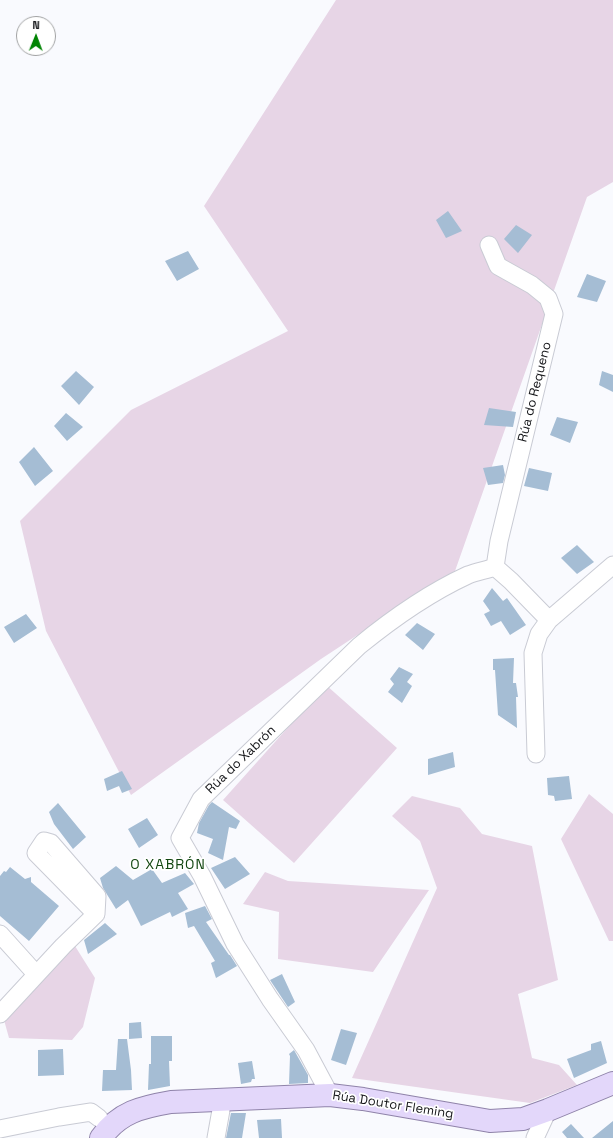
<!DOCTYPE html>
<meta charset="utf-8">
<style>
body{margin:0}
#map{position:relative;width:613px;height:1138px;overflow:hidden;background:#f9fafe;font-family:"Space Grotesk",sans-serif}
canvas{display:block}
.north{position:absolute;left:16px;top:16px;width:40px;height:40px;box-sizing:border-box;background:#fff;border:1px solid #a1a2a3;border-radius:50%;rotate:1deg;font-size:11px;font-weight:700;line-height:16px;text-align:center;color:#151619}
.north::after{content:'';display:block;margin:auto;width:14px;height:18px;background:#018403;clip-path:polygon(50% 0,100% 100%,50% 72%,0 100%)}
</style>
<div id="map">
<canvas width="613" height="1138"></canvas>
<div class="north">N</div>
</div>
<script>
const ctx = document.querySelector('canvas').getContext('2d');
ctx.lineJoin = 'round';
function fillPath(path, color) {
  ctx.fillStyle = color;
  ctx.fill(path, 'evenodd');
}
function stroke(path, color, width, dash) {
  ctx.strokeStyle = color;
  ctx.lineWidth = width;
  ctx.lineCap = dash ? 'butt' : 'round';
  ctx.setLineDash(dash || []);
  ctx.stroke(path);
}
function label(font, color, halo, rows, align = 'center') {
  ctx.font = font + ' "Space Grotesk",sans-serif';
  ctx.lineWidth = 3.5;
  ctx.setLineDash([]);
  ctx.textBaseline = 'middle';
  ctx.strokeStyle = halo;
  ctx.fillStyle = color;
  for (const [text, x, y, turn = 0] of rows) {
    ctx.save();
    ctx.translate(x, y);
    ctx.rotate((+turn || 0) * Math.PI / 180);
    ctx.textAlign = isNaN(turn) ? turn : align;
    if (halo) ctx.strokeText(text, 0, 0);
    ctx.fillText(text, 0, 0);
    ctx.restore();
  }
}
fillPath(new Path2D(`
 M 336,0 L 613,0 L 613,182 L 587,197 L 455,571 L 321,659 L 131,795 L 46,631 L 20,521 L 131,410 L 288,331 L 204,206 Z
 M 326,685 L 397,748 L 294,863 L 223,800 Z
 M 589,794 L 613,814 L 613,941 L 609,941 L 561,839 Z
 M 412,796 L 460,808 L 482,834 L 532,846 L 558,980 L 518,994 L 532,1058 L 559,1065 L 577,1085 L 530,1103 L 352,1078 L 437,888 L 420,841 L 392,816 Z
 M 265,872 L 288,881 L 429,890 L 373,972 L 278,959 L 279,912 L 243,904 Z
 M 75,946 L 95,978 L 83,1027 L 72,1040 L 9,1038 L 4,1020 Z`), '#e7d5e6');
fillPath(new Path2D(`
 M 448,211 L 462,231 L 446,238 L 436,220 Z
 M 516,225 L 532,235 L 518,253 L 504,239 Z
 M 188,251 L 199,269 L 177,281 L 165,261 Z
 M 587,274 L 606,281 L 597,302 L 577,297 Z
 M 76,371 L 94,387 L 79,405 L 61,386 Z
 M 602,371 L 613,375 L 613,392 L 599,385 Z
 M 489,408 L 516,412 L 513,427 L 484,425 Z
 M 66,413 L 83,427 L 67,441 L 54,426 Z
 M 557,417 L 578,422 L 570,443 L 550,435 Z
 M 34,447 L 53,471 L 35,486 L 19,462 Z
 M 503,465 L 505,475 L 503,483 L 488,485 L 483,468 Z
 M 529,468 L 552,473 L 548,491 L 524,486 Z
 M 577,545 L 594,562 L 577,574 L 561,558 Z
 M 492,588 L 503,601 L 507,598 L 526,625 L 510,635 L 501,621 L 491,626 L 484,614 L 490,611 L 483,601 Z
 M 26,614 L 37,628 L 14,643 L 4,627 Z
 M 417,623 L 435,634 L 423,650 L 405,635 Z
 M 514,658 L 513,683 L 516,683 L 518,697 L 516,697 L 517,728 L 498,715 L 495,670 L 493,670 L 493,659 Z
 M 399,667 L 413,674 L 407,682 L 412,686 L 402,703 L 388,692 L 394,684 L 390,679 Z
 M 453,752 L 455,767 L 428,775 L 428,759 Z
 M 122,771 L 132,789 L 122,793 L 119,786 L 107,791 L 104,779 Z
 M 569,776 L 572,799 L 555,801 L 554,796 L 548,795 L 547,778 Z
 M 212,802 L 240,821 L 236,829 L 229,827 L 223,860 L 208,853 L 213,839 L 197,833 L 199,823 L 209,805 Z
 M 58,803 L 86,837 L 73,849 L 54,824 L 49,812 Z
 M 147,818 L 158,835 L 139,848 L 128,829 Z
 M 235,857 L 250,874 L 225,889 L 211,868 Z
 M 116,866 L 133,880 L 152,869 L 162,883 L 185,873 L 194,884 L 178,893 L 188,909 L 172,917 L 170,912 L 141,926 L 128,900 L 116,909 L 103,888 L 100,878 Z
 M 10,867 L 25,879 L 31,877 L 31,882 L 59,906 L 29,941 L 0,916 L 0,876 L 4,871 L 6,872 Z
 M 205,906 L 212,919 L 206,922 L 229,955 L 230,955 L 237,966 L 216,978 L 211,963 L 215,961 L 194,926 L 188,928 L 185,913 Z
 M 105,923 L 117,934 L 88,954 L 84,940 Z
 M 282,974 L 295,1002 L 288,1007 L 270,980 Z
 M 141,1022 L 142,1038 L 129,1039 L 129,1023 Z
 M 341,1029 L 357,1033 L 346,1065 L 331,1060 Z
 M 151,1036 L 172,1036 L 172,1061 L 169,1061 L 170,1086 L 148,1090 L 149,1064 L 151,1064 Z
 M 118,1039 L 127,1039 L 131,1070 L 132,1090 L 102,1091 L 103,1070 L 116,1070 Z
 M 601,1041 L 607,1063 L 574,1078 L 567,1059 L 591,1050 L 591,1044 Z
 M 63,1049 L 64,1075 L 38,1076 L 38,1050 Z
 M 294,1050 L 308,1075 L 308,1083 L 289,1084 L 290,1056 L 289,1054 Z
 M 252,1061 L 255,1079 L 252,1079 L 251,1082 L 241,1084 L 238,1063 Z
 M 231,1113 L 246,1113 L 242,1138 L 226,1138 Z
 M 281,1119 L 282,1138 L 259,1138 L 257,1120 Z
 M 613,1121 L 613,1138 L 592,1138 Z
 M 571,1124 L 584,1138 L 567,1138 L 562,1132 Z`), '#a5bdd4');
const minor = new Path2D(`
 M 489,245 L 498,266 L 532,285 L 548,298 L 554,314 L 499,541 L 495,567
 M 495,567 L 511,581 L 549,620
 M 536,754 L 533,653 L 539,634 L 549,620 L 613,565
 M 0,934 L 36,974
 M 0,1014 L 63,946 L 96,914 L 97,896 L 51,843 L 44,841 L 36,853 L 96,914
 M 330,1095 L 306,1050 L 270,999 L 235,944 L 202,876 L 180,838 L 201,799 L 359,646 C 392,619 429,593 468,575 C 476,572 486,570 495,567
 M 0,1129 L 59,1117 L 91,1112 L 99,1118
 M 216,1138 L 221,1110 L 221,1100
 M 535,1138 L 548,1110`);
const major = new Path2D(`
 M 101,1138 C 119,1112 142,1107 171,1102 L 330,1095 L 363,1099 L 490,1121 L 523,1119 L 548,1110 L 613,1083`);
stroke(minor, '#c9cbd4', 19);
stroke(major, '#8f83a9', 24);
stroke(minor, '#fff', 17);
stroke(major, '#e3d7fa', 22);
label('13px', '#151619', '#fff', [
 ["Rúa do Requeno",535,392,-76],
 ["Rúa do Xabrón",241,760,-44],
 ["Rúa Doutor Fleming",393,1105,9]
]);
ctx.letterSpacing = '1px';
label('14px', '#114610', '#fff', [
 ["O XABRÓN",168,865]
]);
ctx.letterSpacing = '0px';
</script>
